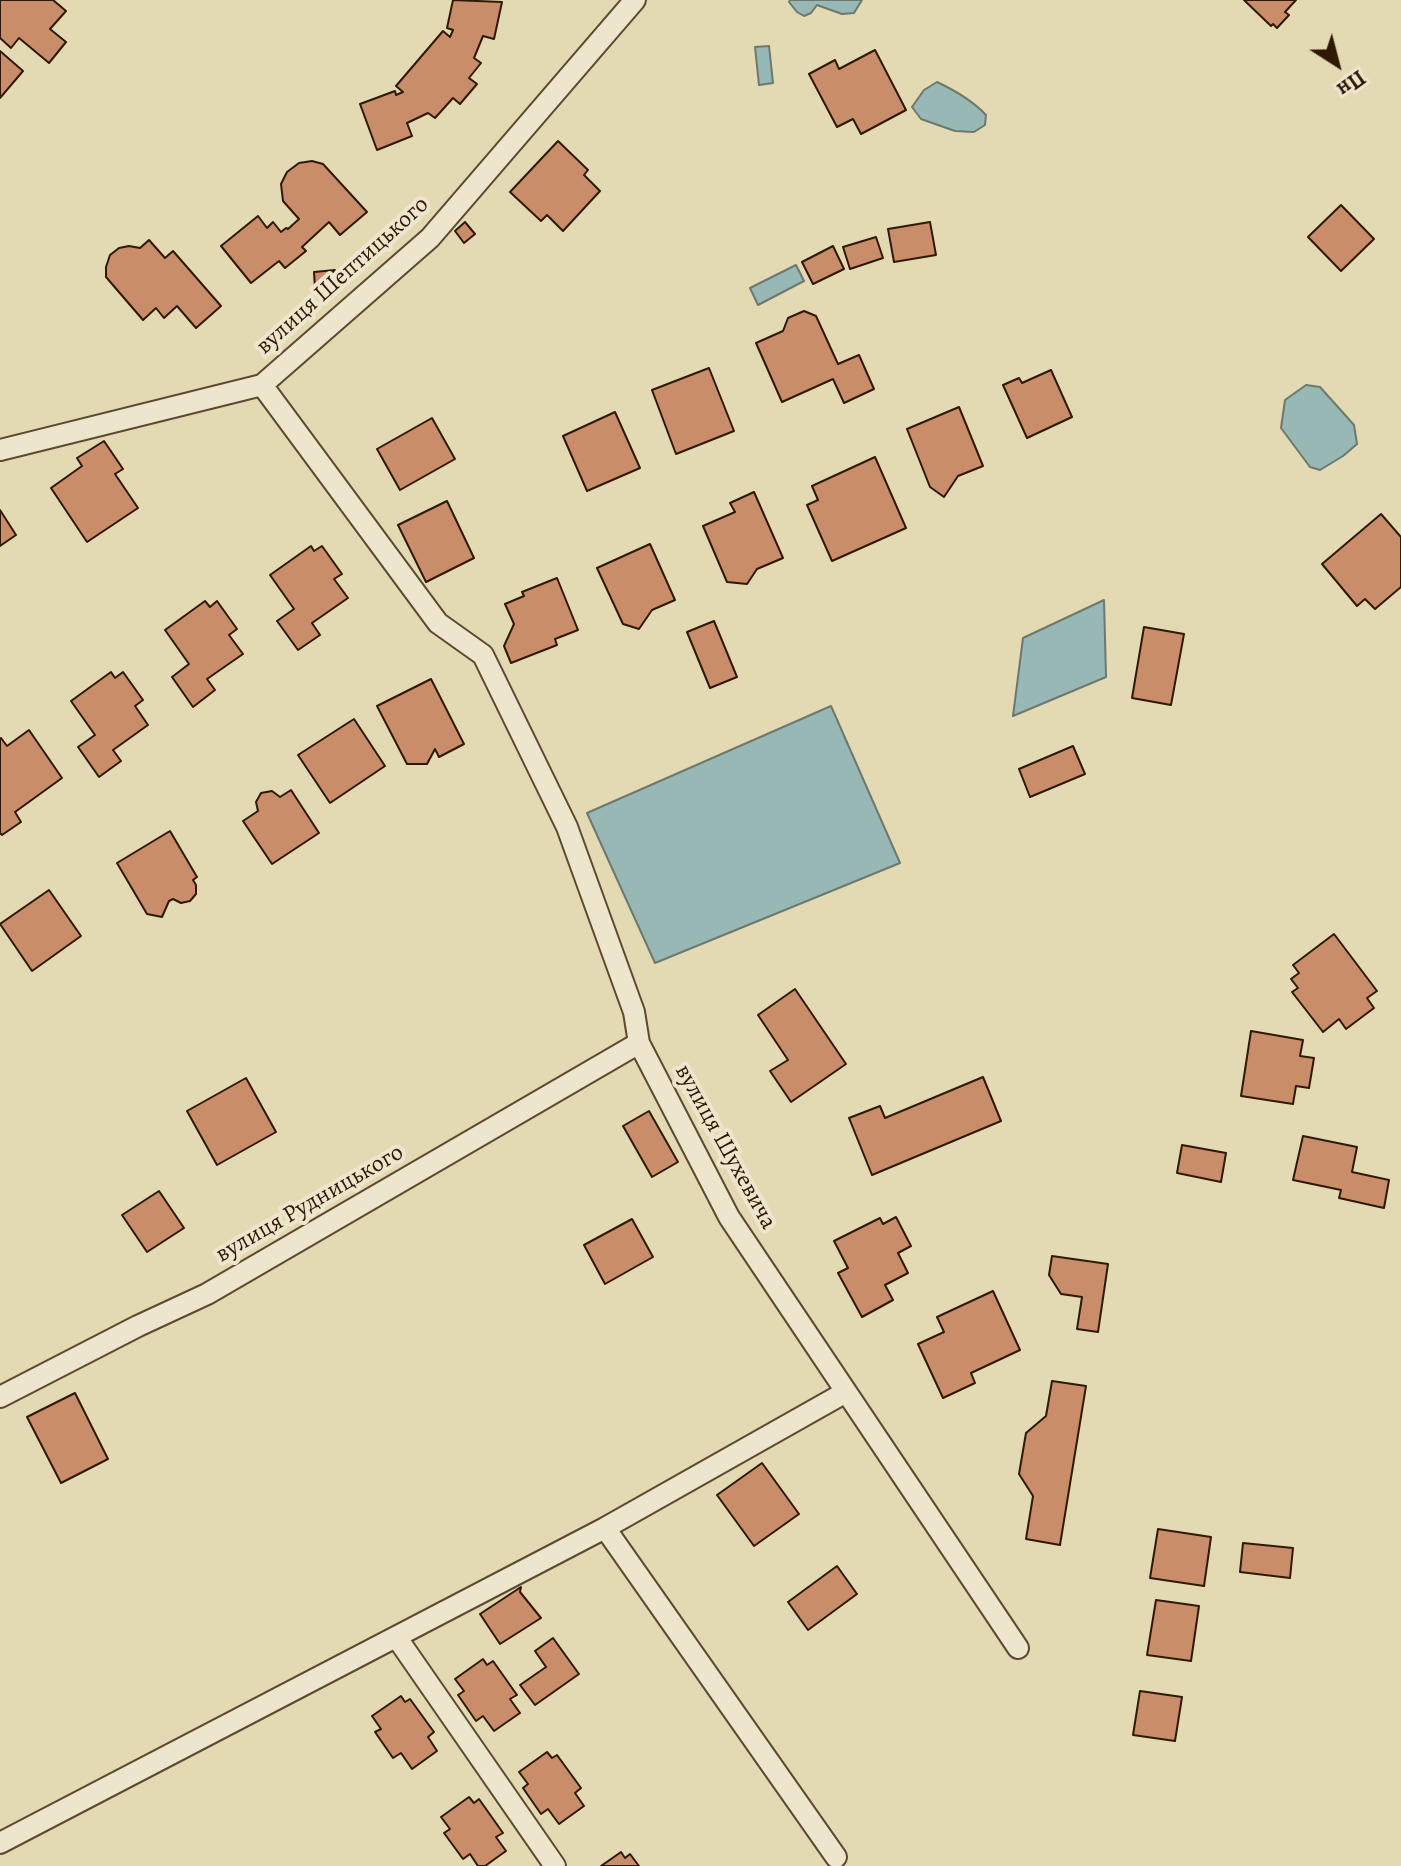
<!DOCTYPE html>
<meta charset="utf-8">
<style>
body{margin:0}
#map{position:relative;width:1401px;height:1866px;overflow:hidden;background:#e3d9b2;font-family:Alegreya,serif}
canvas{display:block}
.north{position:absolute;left:1297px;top:24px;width:80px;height:80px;-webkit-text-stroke:6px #ede6cd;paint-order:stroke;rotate:144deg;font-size:22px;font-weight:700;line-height:32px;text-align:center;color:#301904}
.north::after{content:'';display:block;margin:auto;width:28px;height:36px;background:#301904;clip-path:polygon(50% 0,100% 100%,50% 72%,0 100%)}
</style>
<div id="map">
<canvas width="1401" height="1866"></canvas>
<div class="north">Пн</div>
</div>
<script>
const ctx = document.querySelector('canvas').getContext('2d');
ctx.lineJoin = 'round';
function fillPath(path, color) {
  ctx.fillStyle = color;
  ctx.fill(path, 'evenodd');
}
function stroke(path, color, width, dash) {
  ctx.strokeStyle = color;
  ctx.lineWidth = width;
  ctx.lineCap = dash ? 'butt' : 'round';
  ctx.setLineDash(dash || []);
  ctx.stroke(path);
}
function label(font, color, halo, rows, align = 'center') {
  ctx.font = font + ' Alegreya,serif';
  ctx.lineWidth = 8;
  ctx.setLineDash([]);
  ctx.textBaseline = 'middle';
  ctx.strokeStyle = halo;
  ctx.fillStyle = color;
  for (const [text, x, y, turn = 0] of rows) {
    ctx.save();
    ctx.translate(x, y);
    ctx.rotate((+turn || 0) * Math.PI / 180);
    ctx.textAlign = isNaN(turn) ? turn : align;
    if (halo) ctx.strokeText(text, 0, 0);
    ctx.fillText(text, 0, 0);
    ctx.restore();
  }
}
const water = new Path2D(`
 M 790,0 L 862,0 L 854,13 L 842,14 L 817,5 L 811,13 L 804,16 L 797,12 L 789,2 Z
 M 769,46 L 773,83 L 759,85 L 755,47 Z
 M 937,82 C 954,90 973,101 986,115 L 985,125 L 974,132 L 955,131 L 921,119 L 912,107 L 924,90 Z
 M 796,265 L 804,281 L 758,305 L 750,288 Z
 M 1306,385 L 1320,387 L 1354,425 L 1357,444 L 1343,456 L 1320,470 L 1310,467 L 1281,428 L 1285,400 Z
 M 1104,600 L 1106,677 L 1013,716 L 1023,638 Z
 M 831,706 L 900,863 L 655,963 L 587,813 Z`);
fillPath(water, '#98b8b6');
stroke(water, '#6e786f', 2);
const building = new Path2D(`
 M 0,0 L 53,0 L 66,11 L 50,29 L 66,42 L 49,63 L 19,38 L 11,48 L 0,38 Z
 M 453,0 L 502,2 L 494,39 L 483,36 L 474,58 L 481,63 L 469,78 L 477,84 L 460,104 L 453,98 L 435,118 L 428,113 L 407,123 L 412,136 L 377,150 L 360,104 L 395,91 L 396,95 L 403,92 L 396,86 L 443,31 L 450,37 L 453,30 L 447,28 Z
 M 1244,0 L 1296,0 L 1285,12 L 1289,15 L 1277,28 L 1273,24 L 1271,26 Z
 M 875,50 L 906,110 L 861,134 L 853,119 L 837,127 L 809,74 L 835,60 L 839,69 Z
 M 0,51 L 23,71 L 0,98 Z
 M 558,141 L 588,170 L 584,175 L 600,191 L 563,231 L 547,215 L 541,221 L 510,192 Z
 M 312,161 L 323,164 L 367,212 L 340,235 L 329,222 L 302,247 L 306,251 L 285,268 L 279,261 L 251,283 L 221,246 L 258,216 L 267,228 L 273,222 L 281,232 L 286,228 L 288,229 L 299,219 L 283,201 L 281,184 L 287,172 L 299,163 Z
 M 1341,205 L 1374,239 L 1341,271 L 1308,237 Z
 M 465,222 L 475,234 L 464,243 L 455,231 Z
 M 930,222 L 936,255 L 894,262 L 888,229 Z
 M 876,237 L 883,258 L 850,269 L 843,247 Z
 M 149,240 L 165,258 L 173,251 L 221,306 L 196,328 L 177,306 L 164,318 L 156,308 L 143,320 L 106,277 L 106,267 L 110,255 L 119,248 L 129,246 L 140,248 Z
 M 833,246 L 844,269 L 813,284 L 802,262 Z
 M 335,270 L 317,288 L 315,289 L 314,272 Z
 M 804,311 L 816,316 L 838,364 L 859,355 L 874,389 L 844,403 L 833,379 L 782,402 L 756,343 L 783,331 L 788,318 Z
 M 709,368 L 734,431 L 676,454 L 652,390 Z
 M 1051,370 L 1072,417 L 1027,438 L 1003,385 L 1019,378 L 1022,383 Z
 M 959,407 L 983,466 L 958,476 L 944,497 L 930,487 L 907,429 Z
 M 615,412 L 640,468 L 587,491 L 563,436 Z
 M 432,418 L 455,459 L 400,490 L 377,449 Z
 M 104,441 L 123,469 L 115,474 L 138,508 L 87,542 L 51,488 L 82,466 L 77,458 Z
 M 875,457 L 906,528 L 832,561 L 807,505 L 818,500 L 812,486 Z
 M 754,492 L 783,558 L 757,569 L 747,584 L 727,582 L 703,526 L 735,512 L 730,503 Z
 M 447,501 L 474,558 L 426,582 L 398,525 Z
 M 0,510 L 16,535 L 0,546 Z
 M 1381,514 L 1401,537 L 1401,587 L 1375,609 L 1365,599 L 1357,606 L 1322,564 Z
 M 650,544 L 675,600 L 652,610 L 639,629 L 623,624 L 597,568 Z
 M 311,546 L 314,551 L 322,546 L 342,574 L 334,579 L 348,598 L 312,623 L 320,635 L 298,650 L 277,621 L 294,609 L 270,575 Z
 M 557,578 L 578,630 L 555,639 L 557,645 L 511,663 L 504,646 L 514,624 L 505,604 L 524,596 L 522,592 Z
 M 205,601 L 210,607 L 217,601 L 237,629 L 229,635 L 243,654 L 207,679 L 215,690 L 193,707 L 172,677 L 189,664 L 165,630 Z
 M 714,621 L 737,677 L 710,688 L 687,632 Z
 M 1144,627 L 1184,634 L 1171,705 L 1132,698 Z
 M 111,672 L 115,678 L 123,672 L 143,700 L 135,706 L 148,725 L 113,750 L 121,761 L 99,777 L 78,747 L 95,735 L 71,701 Z
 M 431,679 L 464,744 L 439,757 L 435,749 L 427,764 L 407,764 L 377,706 Z
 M 354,719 L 385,766 L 330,803 L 298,755 Z
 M 29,730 L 62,778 L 15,812 L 21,822 L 2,835 L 0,833 L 0,739 L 1,738 L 7,746 Z
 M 1073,746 L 1085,774 L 1030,797 L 1019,769 Z
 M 291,790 L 319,833 L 272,864 L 243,821 L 258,811 L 256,802 L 261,793 L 272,791 L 280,797 Z
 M 170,831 L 197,877 L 193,880 L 196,885 L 196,894 L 190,901 L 181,903 L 173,899 L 169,901 L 162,917 L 147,914 L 117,863 Z
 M 49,890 L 81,936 L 32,971 L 0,924 Z
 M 1334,934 L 1377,991 L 1367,998 L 1374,1008 L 1346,1029 L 1339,1019 L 1323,1032 L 1292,992 L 1298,988 L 1291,979 L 1299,973 L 1293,965 Z
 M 795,989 L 846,1064 L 791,1102 L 770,1071 L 788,1060 L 758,1015 Z
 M 1251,1031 L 1303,1040 L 1300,1056 L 1314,1058 L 1309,1088 L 1296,1086 L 1293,1104 L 1241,1096 Z
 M 983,1077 L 1001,1121 L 872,1175 L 849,1118 L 880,1106 L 885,1118 Z
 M 246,1078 L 276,1132 L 217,1165 L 187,1111 Z
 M 649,1111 L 678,1162 L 652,1177 L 623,1126 Z
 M 1303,1136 L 1357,1147 L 1352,1172 L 1389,1180 L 1384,1208 L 1339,1198 L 1341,1190 L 1293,1180 Z
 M 1182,1145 L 1226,1153 L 1221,1182 L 1177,1173 Z
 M 159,1191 L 184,1228 L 147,1252 L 122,1215 Z
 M 896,1217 L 911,1246 L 898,1253 L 908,1273 L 885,1285 L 893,1300 L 862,1317 L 838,1273 L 848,1268 L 834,1241 L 880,1218 L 883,1224 Z
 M 632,1219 L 653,1257 L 605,1284 L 584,1245 Z
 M 1052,1256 L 1108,1264 L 1098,1332 L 1077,1329 L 1082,1297 L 1061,1294 L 1049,1275 Z
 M 993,1291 L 1020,1350 L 971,1373 L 975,1383 L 943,1398 L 918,1344 L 944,1332 L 937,1317 Z
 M 1052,1381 L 1086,1386 L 1060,1545 L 1026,1539 L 1033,1496 L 1019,1474 L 1026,1433 L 1046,1416 Z
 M 75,1393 L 108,1459 L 61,1483 L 27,1417 Z
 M 762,1463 L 799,1514 L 754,1546 L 717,1495 Z
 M 1158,1529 L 1211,1537 L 1204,1586 L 1150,1578 Z
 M 1243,1543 L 1293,1548 L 1290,1578 L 1240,1572 Z
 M 837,1566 L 857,1594 L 808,1630 L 788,1602 Z
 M 521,1587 L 520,1592 L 541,1618 L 500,1644 L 480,1614 Z
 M 1156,1600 L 1199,1606 L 1191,1661 L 1147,1655 Z
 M 553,1638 L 579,1674 L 535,1705 L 520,1685 L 546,1667 L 535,1651 Z
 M 483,1659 L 487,1665 L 493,1661 L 517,1695 L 510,1699 L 520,1713 L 494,1731 L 483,1716 L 476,1721 L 458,1695 L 464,1691 L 455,1679 Z
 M 1140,1691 L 1182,1697 L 1175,1741 L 1133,1735 Z
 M 401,1696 L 405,1702 L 410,1699 L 434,1732 L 428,1737 L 437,1751 L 412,1769 L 401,1753 L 393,1758 L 375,1732 L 381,1729 L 372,1716 Z
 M 547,1752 L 552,1758 L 557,1755 L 581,1788 L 575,1793 L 584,1806 L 559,1824 L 548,1809 L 541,1814 L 523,1788 L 528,1784 L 519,1772 Z
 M 469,1797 L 474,1803 L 479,1799 L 503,1833 L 496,1837 L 506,1851 L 485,1866 L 478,1866 L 470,1854 L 463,1859 L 444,1833 L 450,1829 L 441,1817 Z
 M 621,1852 L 625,1858 L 630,1854 L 639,1866 L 601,1866 Z`);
fillPath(building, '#c98d69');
stroke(building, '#301904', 2);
const minor = new Path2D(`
 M 262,385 L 438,623 L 483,655 L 567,827 L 634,1012 L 639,1043 L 729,1217 L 1018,1648
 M 0,450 L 262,385 L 430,238 L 635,0
 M 0,1397 L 138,1326 L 207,1294 L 639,1043
 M 605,1528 L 836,1857
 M 397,1638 L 555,1866
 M 0,1843 L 605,1528 L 846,1392`);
stroke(minor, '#5d4930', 24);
stroke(minor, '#ede6cd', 20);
label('24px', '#301904', '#ede6cd', [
 ["вулиця Шептицького",343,276,-42],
 ["вулиця Шухевича",725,1147,61],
 ["вулиця Рудницького",310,1204,-30]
]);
</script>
